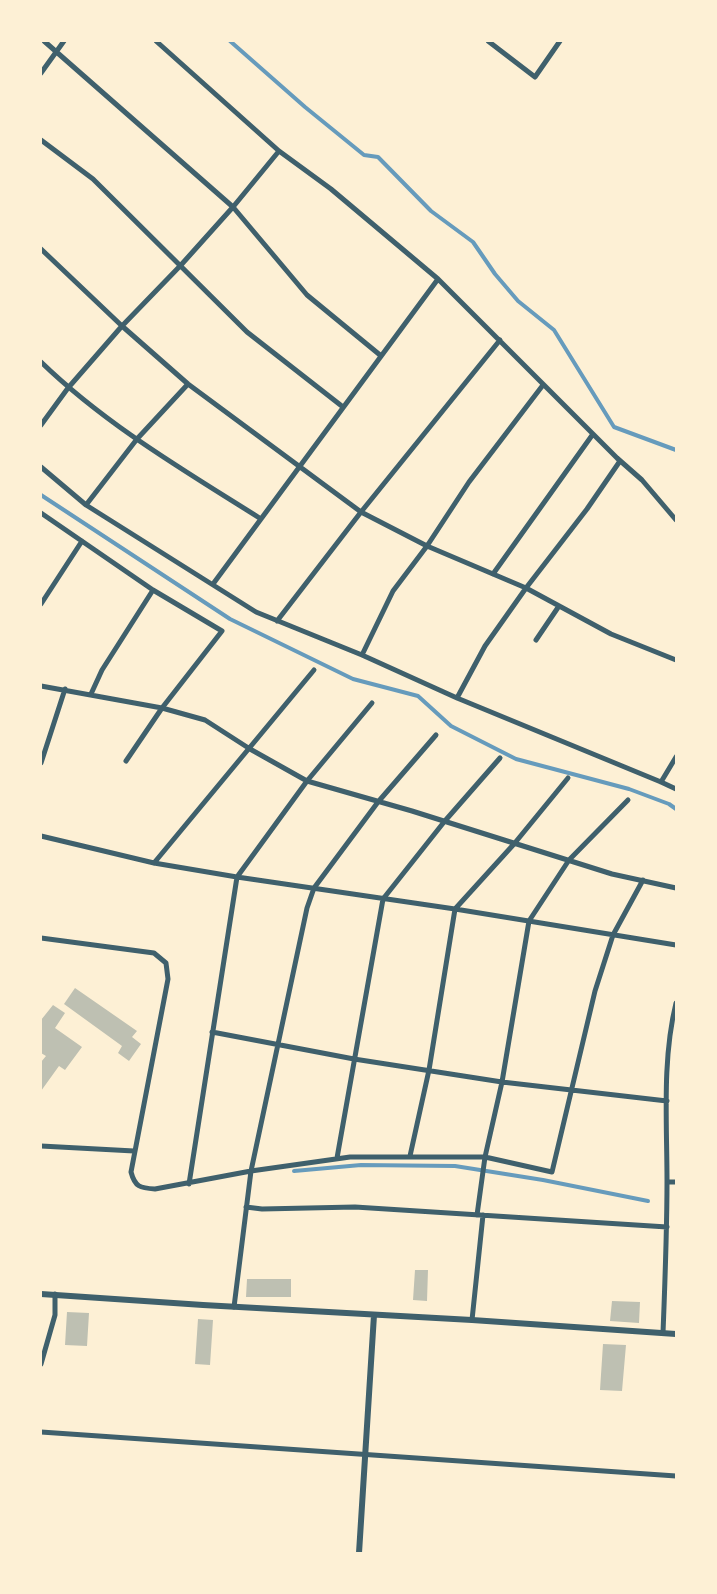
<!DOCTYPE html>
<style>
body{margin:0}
#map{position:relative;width:717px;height:1594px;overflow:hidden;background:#fdf0d5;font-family:"IBM Plex Sans",sans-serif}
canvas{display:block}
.frame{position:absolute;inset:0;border:42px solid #fdf0d5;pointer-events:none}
</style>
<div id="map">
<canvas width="717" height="1594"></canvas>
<div class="frame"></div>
</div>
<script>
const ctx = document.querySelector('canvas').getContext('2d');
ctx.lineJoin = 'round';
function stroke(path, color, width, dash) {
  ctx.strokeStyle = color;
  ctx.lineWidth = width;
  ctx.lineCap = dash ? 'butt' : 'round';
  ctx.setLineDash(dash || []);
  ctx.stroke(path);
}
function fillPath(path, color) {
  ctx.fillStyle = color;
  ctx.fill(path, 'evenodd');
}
stroke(new Path2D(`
 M 230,41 L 305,107 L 364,155 L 378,157 L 431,211 L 473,242 L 495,274 L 518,301 L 554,330 L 614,427 L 676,450
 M 41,495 L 230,619 L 353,679 L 418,696 L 451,726 L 516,759 L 629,789 L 669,804 L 676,809
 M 294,1171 L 361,1165 L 455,1166 L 543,1180 L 648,1201`), '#669bbc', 4);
fillPath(new Path2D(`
 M 75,988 L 137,1031 L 132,1037 L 141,1044 L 129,1061 L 118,1053 L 122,1046 L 64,1004 Z
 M 53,1005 L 65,1013 L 55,1028 L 82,1047 L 65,1070 L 59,1066 L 41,1091 L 41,1062 L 46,1056 L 41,1053 L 41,1020 Z
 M 415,1270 L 428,1270 L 427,1301 L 413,1300 Z
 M 247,1279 L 291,1279 L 291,1297 L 246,1297 Z
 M 612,1301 L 640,1302 L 639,1323 L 610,1321 Z
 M 67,1312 L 89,1313 L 87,1346 L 65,1345 Z
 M 198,1319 L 213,1320 L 210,1365 L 195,1364 Z
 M 603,1344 L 626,1345 L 622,1391 L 600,1390 Z`), '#bec0b2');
stroke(new Path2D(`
 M 44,41 L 233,207 L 307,295 L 380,355
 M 156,41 L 279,151 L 331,189 L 438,279 L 617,458 L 642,480 L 676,520
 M 488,41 L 535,77 L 560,41
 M 41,73 L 64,41
 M 41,140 L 93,179 L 247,332 L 343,407
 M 41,249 L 122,326 L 188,384 L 361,512 L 427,546 L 526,588 L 611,634 L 676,660
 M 41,362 C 106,425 185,471 261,519
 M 41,425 L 68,388 L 122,326 L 181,265 L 233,207 L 279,151
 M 41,467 L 86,505 L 256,612 L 362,655 L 457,698 L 661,782 L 676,789
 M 86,505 L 137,439 L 188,384
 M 41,513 L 153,590 L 222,631 L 162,708 L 126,761
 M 493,574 L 593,434
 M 213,584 L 438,279
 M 41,604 L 82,541
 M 277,621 L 361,512 L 500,340
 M 536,640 L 559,606
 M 362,655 L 393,591 L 427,546 L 469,482 L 543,385
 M 41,686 L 162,708 L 205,720 L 250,749 L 307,781 L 412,811 L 612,874 L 676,888
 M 91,694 L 102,670 L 153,590
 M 457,698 L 485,646 L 526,588 L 587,509 L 620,461
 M 41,763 L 65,689
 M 661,782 L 676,757
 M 41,836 L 154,863 L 237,877 L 455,909 L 676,945
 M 154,863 L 314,670
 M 41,938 L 154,953 L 166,963 L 168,979 L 131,1172 C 135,1187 140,1188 155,1189 L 251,1171 L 350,1157 L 485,1157 L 552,1172 L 595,991 L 613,935 L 643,880
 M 212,1032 L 354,1059 L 502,1082 L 667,1101
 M 41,1146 L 134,1151
 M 410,1156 L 429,1070 L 455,909 L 514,844 L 568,778
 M 337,1158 L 383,899 L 444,822 L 500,758
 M 667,1182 L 676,1182
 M 189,1184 L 237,877 L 307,781 L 372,703
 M 246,1207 L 262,1209 L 355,1207 L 667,1227
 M 477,1215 L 485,1157 L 502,1082 L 529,921 L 569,860 L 628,800
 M 234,1307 L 251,1171 L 307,908 L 314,888 L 378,802 L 436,735
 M 472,1320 L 483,1215
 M 663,1333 C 665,1282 667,1232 667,1181 C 667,1122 662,1060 676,1003
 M 41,1364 L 55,1315 L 55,1294
 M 41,1432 L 676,1476`), '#3f606c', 5);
stroke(new Path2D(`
 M 41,1294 L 203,1305 L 472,1320 L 676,1334
 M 359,1553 L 374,1315`), '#3f606c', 6);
</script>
